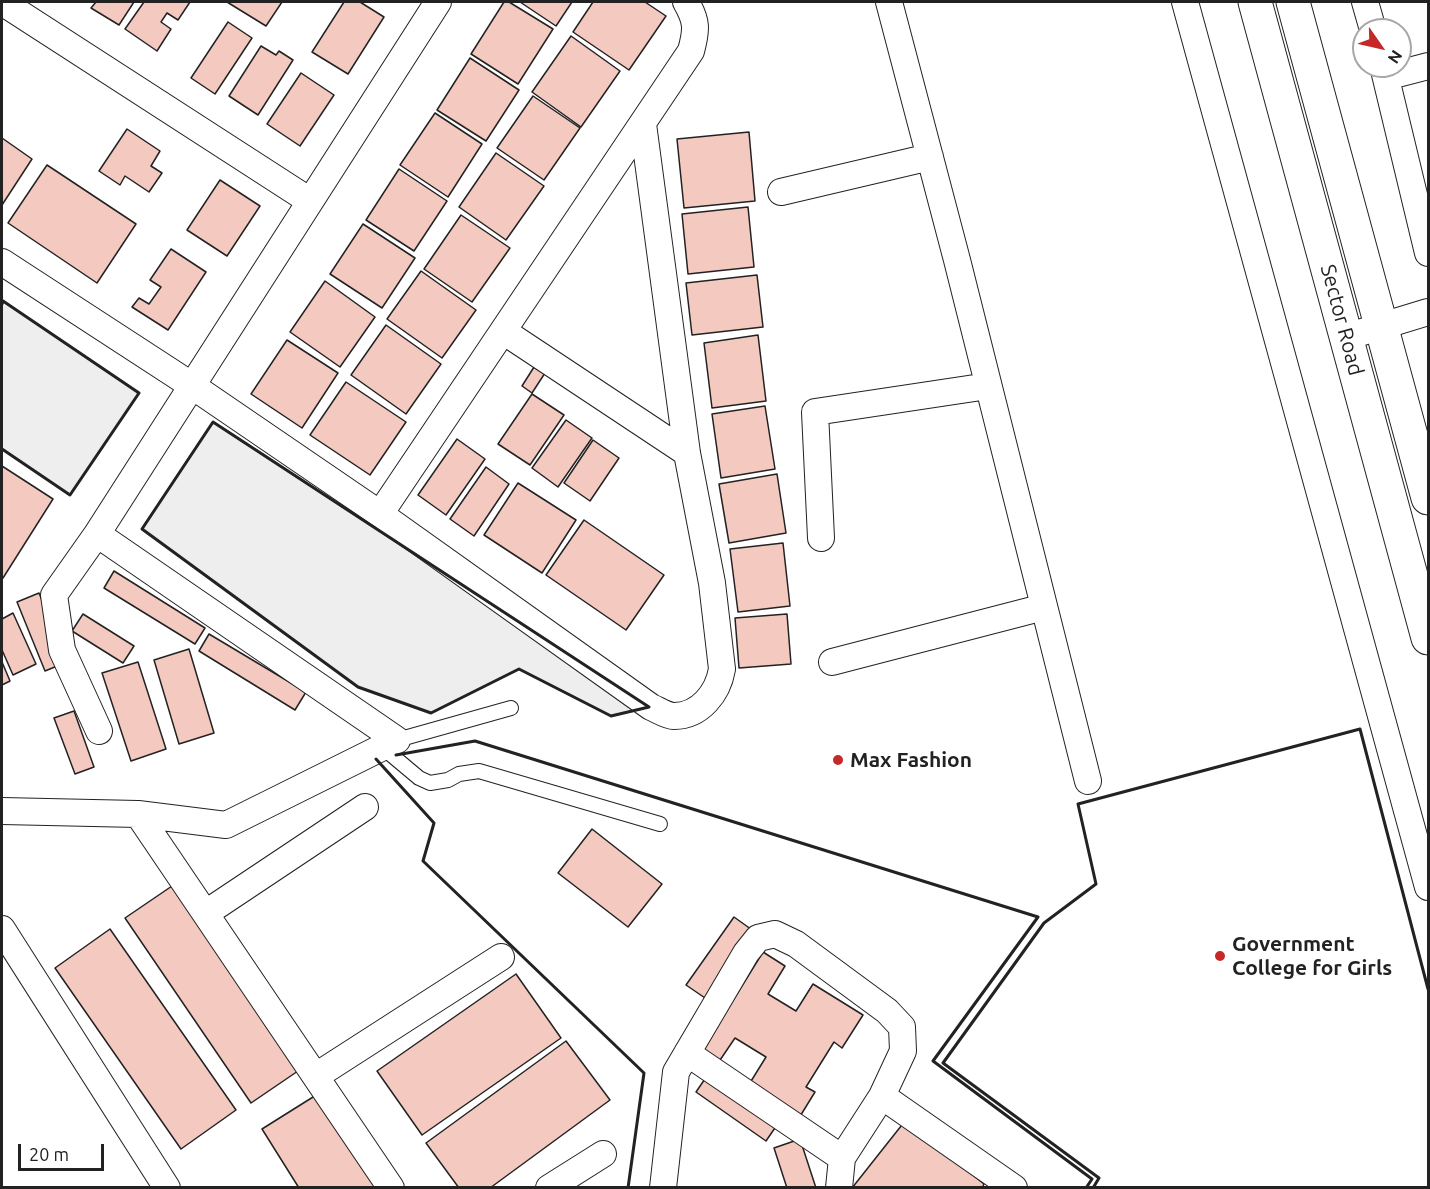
<!DOCTYPE html>
<style>
body{margin:0}
#map{position:relative;width:1430px;height:1189px;overflow:hidden;background:#fff;font-family:Ubuntu,sans-serif}
canvas{display:block}
.frame{position:absolute;inset:0;border:3px solid #222;pointer-events:none}
.north{position:absolute;left:1352px;top:18px;width:60px;height:60px;box-sizing:border-box;background:#fff;border:2px solid #a7a7a7;border-radius:50%;rotate:124deg;font-size:16px;font-weight:700;line-height:24px;text-align:center;color:#222}
.north::after{content:'';display:block;margin:auto;width:21px;height:27px;background:#c62828;clip-path:polygon(50% 0,100% 100%,50% 72%,0 100%)}
.scale{position:absolute;left:18px;top:1144px;width:86px;height:27px;box-sizing:border-box;border:3px solid #222;border-top:0;padding-left:8px;font-size:18px;line-height:21px;white-space:nowrap;color:#222;-webkit-text-stroke:4px #fff;paint-order:stroke}
</style>
<div id="map">
<canvas width="1430" height="1189"></canvas>
<div class="frame"></div>
<div class="north">N</div>
<div class="scale">20 m</div>
</div>
<script>
const ctx = document.querySelector('canvas').getContext('2d');
ctx.lineJoin = 'round';
function fillPath(path, color) {
  ctx.fillStyle = color;
  ctx.fill(path, 'evenodd');
}
function stroke(path, color, width, dash) {
  ctx.strokeStyle = color;
  ctx.lineWidth = width;
  ctx.lineCap = dash ? 'butt' : 'round';
  ctx.setLineDash(dash || []);
  ctx.stroke(path);
}
function label(font, color, halo, rows, align = 'center') {
  ctx.font = font + ' Ubuntu,sans-serif';
  ctx.lineWidth = 4.5;
  ctx.setLineDash([]);
  ctx.textBaseline = 'middle';
  ctx.strokeStyle = halo;
  ctx.fillStyle = color;
  for (const [text, x, y, turn = 0] of rows) {
    ctx.save();
    ctx.translate(x, y);
    ctx.rotate((+turn || 0) * Math.PI / 180);
    ctx.textAlign = isNaN(turn) ? turn : align;
    if (halo) ctx.strokeText(text, 0, 0);
    ctx.fillText(text, 0, 0);
    ctx.restore();
  }
}
const green = new Path2D(`
 M 3,301 L 139,393 L 70,495 L 2,449 L 2,304 Z
 M 213,422 L 649,707 L 611,716 L 519,669 L 431,713 L 358,687 L 142,529 Z`);
fillPath(green, '#eee');
stroke(green, '#6f6f6f', 1.5);
const building = new Path2D(`
 M 96,2 L 134,2 L 119,25 L 91,8 Z
 M 144,2 L 190,2 L 178,20 L 167,13 L 161,22 L 171,29 L 157,51 L 125,29 Z
 M 227,2 L 282,2 L 266,26 Z
 M 344,2 L 360,2 L 384,17 L 348,74 L 312,52 Z
 M 504,2 L 509,2 L 553,29 L 518,84 L 471,54 Z
 M 520,2 L 572,2 L 556,26 Z
 M 593,2 L 645,2 L 666,16 L 629,70 L 573,32 Z
 M 228,22 L 252,38 L 215,94 L 191,78 Z
 M 571,36 L 620,71 L 581,127 L 532,92 Z
 M 261,46 L 276,55 L 279,51 L 293,60 L 258,115 L 229,96 Z
 M 470,58 L 519,90 L 486,141 L 437,110 Z
 M 301,73 L 334,95 L 300,146 L 267,124 Z
 M 533,96 L 580,128 L 544,180 L 497,148 Z
 M 435,113 L 482,144 L 448,197 L 400,165 Z
 M 127,129 L 160,151 L 151,166 L 162,173 L 149,192 L 125,176 L 120,185 L 99,171 Z
 M 749,132 L 755,201 L 684,208 L 677,139 Z
 M 2,138 L 32,159 L 2,205 Z
 M 496,153 L 544,186 L 506,240 L 459,207 Z
 M 47,165 L 136,224 L 97,283 L 8,223 Z
 M 399,169 L 447,201 L 414,251 L 366,220 Z
 M 220,180 L 260,206 L 227,256 L 187,230 Z
 M 748,207 L 754,267 L 688,274 L 682,214 Z
 M 461,215 L 510,248 L 472,302 L 424,269 Z
 M 363,224 L 415,258 L 382,308 L 330,274 Z
 M 171,249 L 206,272 L 168,330 L 132,307 L 139,298 L 149,304 L 161,287 L 150,280 Z
 M 421,271 L 476,310 L 442,358 L 387,319 Z
 M 757,275 L 763,327 L 692,335 L 686,283 Z
 M 325,281 L 375,317 L 340,367 L 290,332 Z
 M 386,325 L 441,364 L 406,414 L 351,375 Z
 M 758,335 L 766,401 L 712,408 L 704,343 Z
 M 287,340 L 338,373 L 302,428 L 251,394 Z
 M 534,367 L 545,373 L 532,393 L 522,386 Z
 M 346,382 L 406,422 L 370,475 L 310,435 Z
 M 532,394 L 564,415 L 530,465 L 498,444 Z
 M 765,406 L 775,469 L 721,478 L 712,414 Z
 M 566,420 L 592,438 L 558,487 L 532,468 Z
 M 457,439 L 485,459 L 446,515 L 418,495 Z
 M 593,440 L 619,458 L 590,501 L 564,483 Z
 M 2,466 L 53,499 L 3,578 L 2,577 Z
 M 486,467 L 509,484 L 474,536 L 450,519 Z
 M 777,474 L 786,533 L 729,543 L 719,484 Z
 M 518,483 L 576,520 L 542,573 L 484,535 Z
 M 584,520 L 664,575 L 626,630 L 546,575 Z
 M 783,543 L 790,606 L 738,612 L 730,549 Z
 M 114,571 L 205,628 L 195,644 L 104,588 Z
 M 39,593 L 67,662 L 45,671 L 17,602 Z
 M 13,613 L 36,664 L 13,675 L 2,650 L 2,619 Z
 M 83,614 L 134,646 L 123,663 L 72,631 Z
 M 787,614 L 791,664 L 739,668 L 735,618 Z
 M 209,634 L 306,692 L 295,710 L 199,651 Z
 M 189,649 L 214,733 L 179,744 L 154,660 Z
 M 2,662 L 10,681 L 2,685 Z
 M 138,662 L 166,749 L 131,761 L 102,673 Z
 M 74,711 L 94,767 L 75,774 L 54,718 Z
 M 592,829 L 662,884 L 628,927 L 558,873 Z
 M 172,886 L 298,1071 L 251,1103 L 125,918 Z
 M 734,917 L 755,932 L 708,1000 L 686,985 Z
 M 110,929 L 236,1110 L 181,1149 L 55,968 Z
 M 763,952 L 785,966 L 768,994 L 796,1011 L 813,984 L 863,1015 L 842,1048 L 834,1042 L 806,1087 L 815,1092 L 799,1118 L 748,1086 L 766,1057 L 735,1038 L 716,1066 L 699,1055 Z
 M 516,974 L 561,1038 L 422,1135 L 377,1071 Z
 M 566,1041 L 610,1100 L 490,1188 L 459,1188 L 426,1143 Z
 M 709,1073 L 779,1122 L 766,1141 L 696,1092 Z
 M 321,1092 L 381,1188 L 299,1188 L 262,1129 Z
 M 905,1121 L 984,1184 L 982,1188 L 852,1188 Z
 M 800,1139 L 816,1188 L 787,1188 L 774,1148 Z`);
fillPath(building, '#f3c9c0');
stroke(building, '#222', 1.5);
const service = new Path2D(`
 M 397,740 L 511,708
 M 382,747 L 419,778 L 430,783 L 448,780 L 459,774 L 479,771 L 660,824`);
const minor = new Path2D(`
 M 2,2 L 310,201
 M 889,2 L 957,260 L 1088,781
 M 1185,2 L 1428,887
 M 1365,2 L 1373,30
 M 1383,66 L 1428,253
 M 1386,77 L 1428,66
 M 781,192 L 930,157
 M 2,262 L 191,385 L 380,514 L 651,707 C 658,710 667,716 674,716 C 700,716 718,693 722,669 L 712,583 L 687,453 L 643,124
 M 503,331 L 687,453
 M 1346,337 L 1428,312
 M 380,514 L 691,51 C 697,29 697,21 686,2
 M 821,538 L 815,412 L 988,386
 M 832,662 L 1044,607
 M 99,731 L 62,650 L 54,595 L 97,534 L 438,2
 M 2,811 L 138,814 L 226,825 L 397,740 L 97,534
 M 138,814 L 391,1188
 M 206,913 L 365,807
 M 2,929 L 167,1188
 M 687,1053 L 842,1158
 M 316,1076 L 501,957
 M 882,1096 L 1014,1188
 M 549,1188 L 603,1154
 M 663,1188 L 676,1072 L 746,953 L 758,938 L 775,934 L 796,944 L 887,1011 L 902,1027 L 903,1051 L 882,1096 L 842,1158 L 839,1188`);
const secondary = new Path2D(`
 M 1255,2 L 1428,638
 M 1293,2 L 1428,498`);
stroke(service, '#222', 16);
stroke(minor, '#222', 28);
stroke(secondary, '#222', 35);
stroke(service, '#fff', 14);
stroke(minor, '#fff', 26);
stroke(secondary, '#fff', 33);
stroke(new Path2D(`
 M 2,304 L 3,301 L 139,393 L 70,495 L 2,449
 M 213,422 L 649,707 L 611,716 L 519,669 L 431,713 L 358,687 L 142,529 Z
 M 396,755 L 475,741 L 1038,917 L 933,1061 L 1092,1179 L 1086,1188
 M 376,759 L 434,823 L 423,861 L 644,1073 L 628,1188
 M 1093,1188 L 1099,1178 L 943,1063 L 1044,923 L 1096,884 L 1078,804 L 1360,729 L 1428,989`), '#222', 3);
for (const [x, y, r, color] of [
 [838,760,6,"#c62828"],
 [1220,956,6,"#c62828"]
]) {
  const dot = new Path2D();
  dot.arc(x, y, r, 0, 2 * Math.PI);
  ctx.fillStyle = color;
  ctx.fill(dot);
  stroke(dot, '#fff', 2);
}
label('21px', '#222', '#fff', [
 ["Sector Road",1342,320,75]
]);
label('bold 21px', '#222', '#fff', [
 ["Max Fashion",850,760],
 ["Government",1232,944],
 ["College for Girls",1232,968]
], 'left');
</script>
